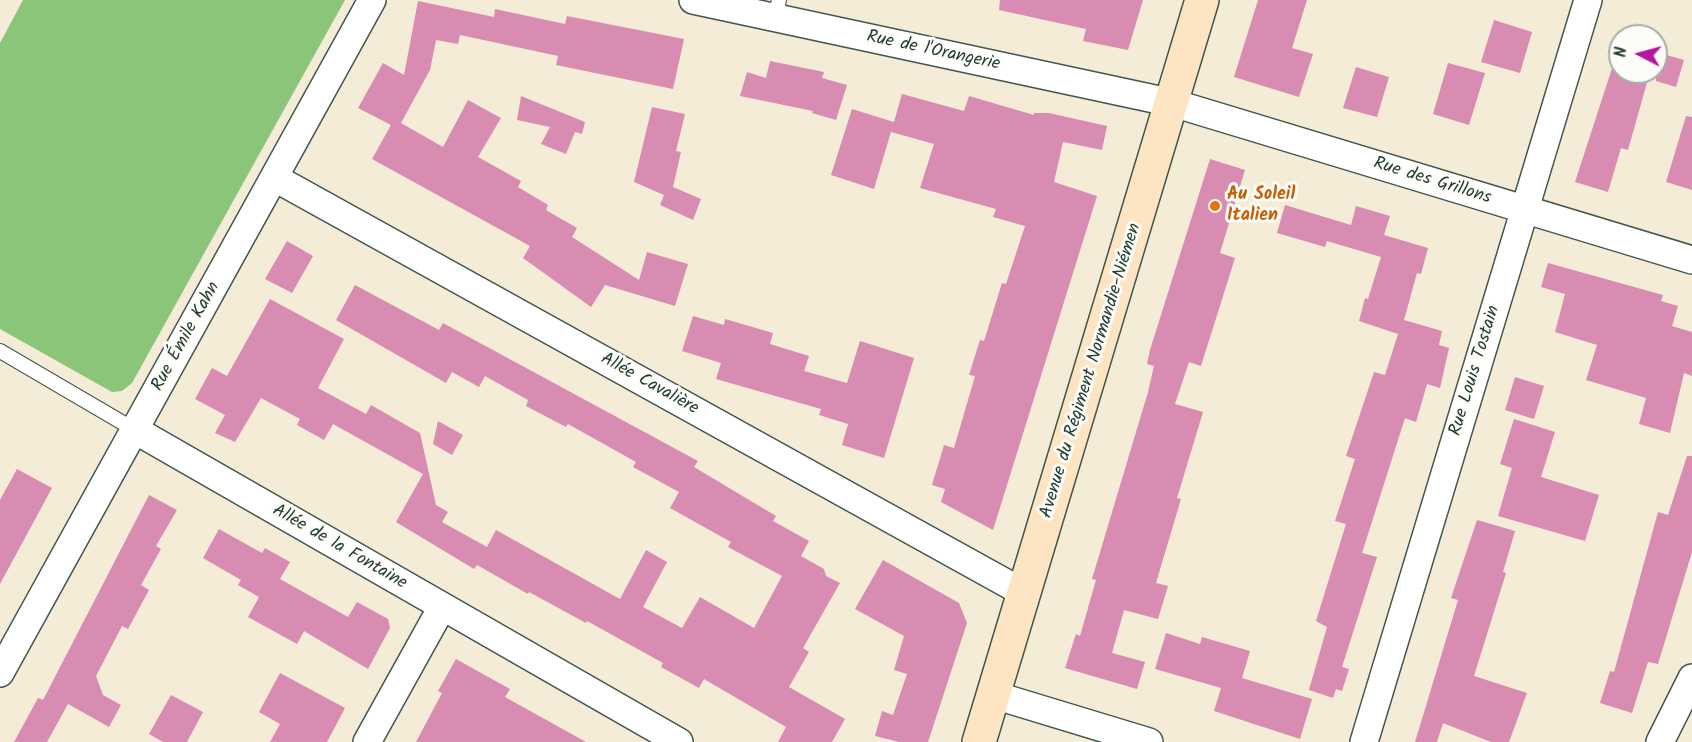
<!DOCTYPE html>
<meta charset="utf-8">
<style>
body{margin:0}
#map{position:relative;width:1692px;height:742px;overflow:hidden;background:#f4ecd6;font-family:Kalam,sans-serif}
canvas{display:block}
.north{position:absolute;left:1608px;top:24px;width:60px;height:60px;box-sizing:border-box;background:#fdfcf7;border:2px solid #a4b0a9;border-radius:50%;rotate:276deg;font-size:16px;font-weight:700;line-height:24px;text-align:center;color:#1f3d34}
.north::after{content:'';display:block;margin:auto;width:21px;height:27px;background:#b5179e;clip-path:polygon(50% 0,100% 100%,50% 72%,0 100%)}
</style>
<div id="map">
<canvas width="1692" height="742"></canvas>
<div class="north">N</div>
</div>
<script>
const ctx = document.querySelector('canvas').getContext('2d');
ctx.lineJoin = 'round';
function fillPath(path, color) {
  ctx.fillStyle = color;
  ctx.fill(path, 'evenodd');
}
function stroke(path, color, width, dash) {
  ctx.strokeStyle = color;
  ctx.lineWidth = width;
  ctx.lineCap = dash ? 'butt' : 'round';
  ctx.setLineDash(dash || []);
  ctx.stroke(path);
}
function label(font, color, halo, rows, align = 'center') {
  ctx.font = font + ' Kalam,sans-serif';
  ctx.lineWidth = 6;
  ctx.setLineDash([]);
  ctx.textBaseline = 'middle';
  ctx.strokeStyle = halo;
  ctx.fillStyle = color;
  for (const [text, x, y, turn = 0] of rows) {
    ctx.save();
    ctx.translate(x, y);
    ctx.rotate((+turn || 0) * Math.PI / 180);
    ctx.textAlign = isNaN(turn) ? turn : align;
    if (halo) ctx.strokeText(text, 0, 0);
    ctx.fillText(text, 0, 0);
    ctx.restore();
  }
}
fillPath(new Path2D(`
 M 23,0 L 345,0 L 132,383 L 122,391 L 112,392 L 0,329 L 0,43 Z`), '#8bc57a');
fillPath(new Path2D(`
 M 1000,0 L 1143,0 L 1128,50 L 1083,41 L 1086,29 L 999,10 Z
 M 1258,0 L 1307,0 L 1292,48 L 1313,54 L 1299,97 L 1234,77 Z
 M 418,1 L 494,17 L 495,9 L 565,24 L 567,16 L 684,39 L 673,89 L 556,65 L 558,56 L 460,35 L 458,44 L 436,40 L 430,70 L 401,123 L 443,147 L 468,100 L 501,118 L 478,157 L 521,181 L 518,187 L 548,205 L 546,210 L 577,228 L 572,237 L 639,280 L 647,252 L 688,264 L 675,306 L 605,285 L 591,307 L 523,258 L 530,246 L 372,159 L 391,125 L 358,108 L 383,63 L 404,75 Z
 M 1494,20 L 1532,32 L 1520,73 L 1481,62 Z
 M 1656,52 L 1684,60 L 1676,87 L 1656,81 Z
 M 1617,53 L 1620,54 L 1620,72 L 1650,72 L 1628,150 L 1621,148 L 1608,192 L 1575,182 Z
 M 770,61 L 824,72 L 822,78 L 847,85 L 836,120 L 812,113 L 813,111 L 740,96 L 747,72 L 766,78 Z
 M 1448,63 L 1485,73 L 1469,125 L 1433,114 Z
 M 1356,67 L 1389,77 L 1377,117 L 1343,108 Z
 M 902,94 L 964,111 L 969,96 L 1034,115 L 1034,113 L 1049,113 L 1107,126 L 1102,150 L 1063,142 L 1054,182 L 1097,196 L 993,530 L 941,502 L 945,489 L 932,485 L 944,445 L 954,448 L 975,376 L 969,375 L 980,340 L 984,341 L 1002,283 L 1006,284 L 1025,226 L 993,217 L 996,209 L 920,188 L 934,144 L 891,132 L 893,125 L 874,189 L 831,175 L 852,109 L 894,122 Z
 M 521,96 L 585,122 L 582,134 L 575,132 L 566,154 L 541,144 L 550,127 L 517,120 Z
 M 652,107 L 685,114 L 676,151 L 681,152 L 673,187 L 701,199 L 693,220 L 660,205 L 664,195 L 634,182 Z
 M 1686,116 L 1692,117 L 1692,190 L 1666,182 Z
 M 1210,159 L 1245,170 L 1220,253 L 1235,258 L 1201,366 L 1189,362 L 1175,404 L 1203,412 L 1177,498 L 1181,499 L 1156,583 L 1168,586 L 1158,619 L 1124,610 L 1112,653 L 1145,662 L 1137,689 L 1065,668 L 1076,634 L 1080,636 L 1096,580 L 1092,579 L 1148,392 L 1154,366 L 1147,364 L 1150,350 Z
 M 1285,205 L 1351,225 L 1356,206 L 1390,216 L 1384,235 L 1428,248 L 1421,274 L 1417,273 L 1404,320 L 1442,331 L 1439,345 L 1449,348 L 1440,388 L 1427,384 L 1416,422 L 1405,418 L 1362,553 L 1377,557 L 1342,667 L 1349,669 L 1342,691 L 1336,689 L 1333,698 L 1309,690 L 1327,627 L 1316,621 L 1346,524 L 1335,521 L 1355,459 L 1346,456 L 1374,372 L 1385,375 L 1398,334 L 1359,321 L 1365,298 L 1368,299 L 1381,257 L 1327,241 L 1325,247 L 1277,233 Z
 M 287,241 L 313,256 L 292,293 L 265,279 Z
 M 1548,263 L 1663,295 L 1661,301 L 1678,306 L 1672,326 L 1692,332 L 1692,376 L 1684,373 L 1670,433 L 1639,424 L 1646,398 L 1586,380 L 1597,345 L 1555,332 L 1565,294 L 1541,287 Z
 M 355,285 L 439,330 L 443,323 L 698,461 L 694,467 L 776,516 L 773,521 L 809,541 L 801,556 L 824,569 L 826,576 L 840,583 L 803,648 L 809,652 L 789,687 L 845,719 L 832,742 L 778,742 L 786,727 L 704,679 L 699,688 L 661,667 L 663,663 L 587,621 L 586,623 L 529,592 L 528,594 L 477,565 L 474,569 L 396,522 L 423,474 L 333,424 L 324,440 L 297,425 L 300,419 L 261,398 L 235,442 L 215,433 L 225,415 L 195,399 L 212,368 L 227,376 L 270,299 L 344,339 L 318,388 L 366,414 L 371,405 L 420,433 L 436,505 L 448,512 L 442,522 L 487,547 L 496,530 L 620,599 L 646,550 L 667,562 L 643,607 L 682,628 L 700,597 L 754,628 L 782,576 L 728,547 L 731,542 L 670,508 L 679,492 L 633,467 L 636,462 L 568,424 L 566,427 L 526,406 L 528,400 L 485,376 L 479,387 L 452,372 L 446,383 L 336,320 Z
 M 693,316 L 724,325 L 725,319 L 773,333 L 770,344 L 809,356 L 804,371 L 847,383 L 860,341 L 914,358 L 884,458 L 842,445 L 848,424 L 819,415 L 821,409 L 716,379 L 721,363 L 682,351 Z
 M 1515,377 L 1544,386 L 1534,419 L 1505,410 Z
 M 1514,419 L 1555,432 L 1541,477 L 1599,495 L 1585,541 L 1498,516 L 1512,468 L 1500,464 Z
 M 438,421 L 463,435 L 452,455 L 433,444 Z
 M 1687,456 L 1692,456 L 1692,552 L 1658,664 L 1648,662 L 1632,713 L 1600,703 L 1610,671 L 1614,672 L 1658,512 L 1668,515 Z
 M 17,469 L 52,488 L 0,584 L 0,500 Z
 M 149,495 L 177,510 L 156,546 L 161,549 L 141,585 L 149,590 L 128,629 L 122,626 L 96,676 L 103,695 L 121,705 L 109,727 L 68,704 L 47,742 L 14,742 L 38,698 L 43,700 Z
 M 1477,520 L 1515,531 L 1503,572 L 1506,573 L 1474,676 L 1527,693 L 1509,742 L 1491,742 L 1443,723 L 1437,742 L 1415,742 L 1458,600 L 1451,598 Z
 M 219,529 L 262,553 L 265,548 L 290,562 L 280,579 L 348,617 L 357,602 L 388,619 L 390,628 L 368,669 L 304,631 L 297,644 L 248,617 L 259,597 L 238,585 L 241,580 L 203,558 Z
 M 883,560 L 959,603 L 967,623 L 928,742 L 899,742 L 875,736 L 882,711 L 893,715 L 907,674 L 894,670 L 904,636 L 855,609 Z
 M 1166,633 L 1200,644 L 1202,637 L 1250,651 L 1242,678 L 1312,699 L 1300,739 L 1214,711 L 1221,688 L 1155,669 Z
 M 456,659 L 510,689 L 505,697 L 586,742 L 416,742 L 442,693 L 438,691 Z
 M 280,673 L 345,708 L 327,742 L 270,742 L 280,724 L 259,712 Z
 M 171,695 L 203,712 L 187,742 L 163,742 L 149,734 Z`), '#d88cb1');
const lane = new Path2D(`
 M 775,18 L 779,0
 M 0,351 L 135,430`);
const street = new Path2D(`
 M 693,0 L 1173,103 L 1692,260
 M 275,178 L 1024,593
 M 135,430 L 679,742
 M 0,673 L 372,0
 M 994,695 L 1149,742
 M 367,742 L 442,607
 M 1364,742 L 1588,0
 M 1660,742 L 1692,678`);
const secondary = new Path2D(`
 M 979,742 L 1202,0`);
stroke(lane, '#3f574c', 16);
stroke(street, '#3f574c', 30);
stroke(secondary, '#3f574c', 36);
stroke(lane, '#fff', 14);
stroke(street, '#fff', 27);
stroke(secondary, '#fde5c4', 33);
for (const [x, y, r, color] of [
 [1215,206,6,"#e8710a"]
]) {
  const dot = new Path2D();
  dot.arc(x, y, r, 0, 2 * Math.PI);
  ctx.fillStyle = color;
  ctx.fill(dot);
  stroke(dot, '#fdfcf7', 2);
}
label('18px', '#1f3d34', '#fdfcf7', [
 ["Rue de l'Orangerie",933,52,12],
 ["Rue des Grillons",1432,182,17],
 ["Rue Émile Kahn",187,337,-61],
 ["Avenue du Régiment Normandie-Niémen",1092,371,-73],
 ["Rue Louis Tostain",1476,371,-73],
 ["Allée Cavalière",649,385,29],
 ["Allée de la Fontaine",339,548,30]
]);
label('bold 18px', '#c56008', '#fdfcf7', [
 ["Au Soleil",1227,196],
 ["Italien",1227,217]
], 'left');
</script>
